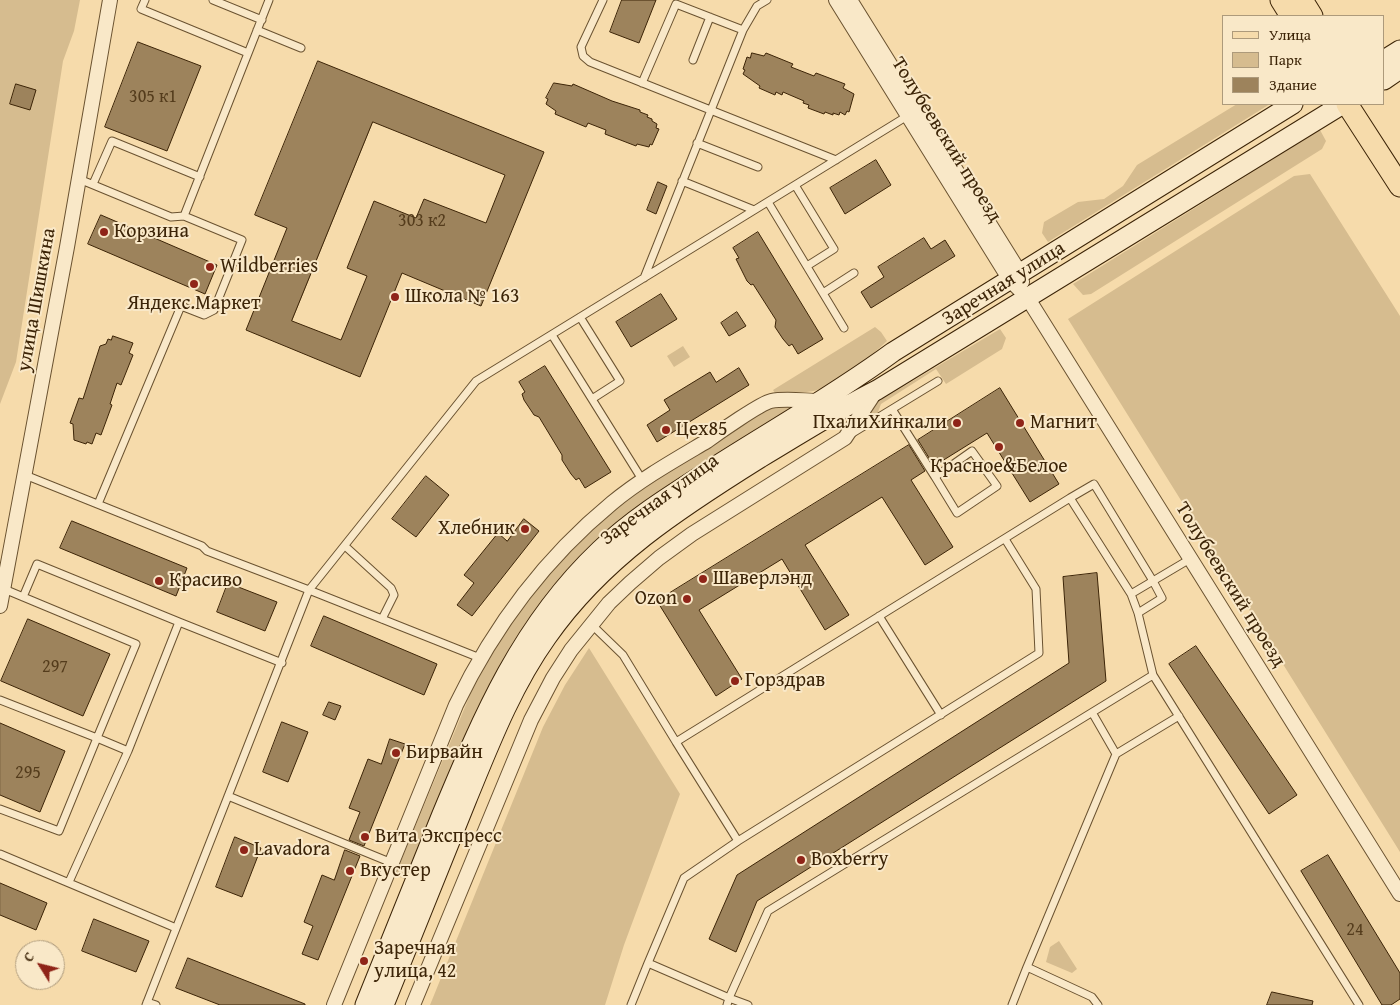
<!DOCTYPE html>
<meta charset="utf-8">
<style>
body{margin:0}
#map{position:relative;width:1400px;height:1005px;overflow:hidden;background:#f6dbab;font-family:"Gentium Book Plus",serif}
canvas{display:block}
.legend{position:absolute;left:1222px;top:15px;width:162px;height:90px;box-sizing:border-box;background:#f9e8c8;border:1px solid #ad9a7b;margin:0;padding:6px 9px;list-style:none;font-size:15px;color:#3c2407}
.legend li{display:flex;align-items:center;gap:10px;height:25px}
.legend b{width:25px;border:1px solid #ad9a7b}
.north{position:absolute;left:15px;top:940px;width:50px;height:50px;box-sizing:border-box;background:#f9e8c8;border:1px solid #ad9a7b;border-radius:50%;rotate:306deg;font-size:14px;font-weight:700;line-height:20px;text-align:center;color:#3c2407}
.north::after{content:'';display:block;margin:auto;width:18px;height:22px;background:#8f2418;clip-path:polygon(50% 0,100% 100%,50% 72%,0 100%)}
</style>
<div id="map">
<canvas width="1400" height="1005"></canvas>
<ul class="legend">
<li><b style="height:6px;background:#f6dbab"></b>Улица</li>
<li><b style="height:14px;background:#d6bc8f"></b>Парк</li>
<li><b style="height:14px;background:#9d835c"></b>Здание</li>
</ul>
<div class="north">С</div>
</div>
<script>
const ctx = document.querySelector('canvas').getContext('2d');
ctx.lineJoin = 'round';
function fillPath(path, color) {
  ctx.fillStyle = color;
  ctx.fill(path, 'evenodd');
}
function stroke(path, color, width, dash) {
  ctx.strokeStyle = color;
  ctx.lineWidth = width;
  ctx.lineCap = dash ? 'butt' : 'round';
  ctx.setLineDash(dash || []);
  ctx.stroke(path);
}
function label(font, color, halo, rows, align = 'center') {
  ctx.font = font + ' "Gentium Book Plus",serif';
  ctx.lineWidth = 4;
  ctx.setLineDash([]);
  ctx.textBaseline = 'middle';
  ctx.strokeStyle = halo;
  ctx.fillStyle = color;
  for (const [text, x, y, turn = 0] of rows) {
    ctx.save();
    ctx.translate(x, y);
    ctx.rotate((+turn || 0) * Math.PI / 180);
    ctx.textAlign = isNaN(turn) ? turn : align;
    if (halo) ctx.strokeText(text, 0, 0);
    ctx.fillText(text, 0, 0);
    ctx.restore();
  }
}
fillPath(new Path2D(`
 M 0,0 L 80,0 L 74,31 L 63,61 L 16,362 L 0,404 Z
 M 1237,104 L 1270,104 L 1048,242 L 1042,233 L 1044,222 L 1078,202 L 1104,199 L 1123,186 L 1137,165 Z
 M 1320,130 L 1326,141 L 1322,149 L 1091,294 L 1083,295 L 1073,284 Z
 M 1310,174 L 1400,316 L 1400,852 L 1068,319 L 1294,176 Z
 M 875,327 L 881,332 L 887,341 C 867,359 844,383 817,390 C 804,394 788,392 775,393 L 773,390 Z
 M 1000,329 L 1006,338 L 1002,349 L 946,384 L 936,369 L 881,404 L 878,412 L 867,420 L 865,418 L 871,407 L 879,401 Z
 M 683,346 L 690,357 L 674,367 L 667,356 Z
 M 790,407 L 792,409 L 595,543 L 545,597 L 526,622 L 492,679 L 407,880 L 395,875 L 480,671 C 509,621 543,573 585,533 C 636,484 701,450 761,413 L 768,409 Z
 M 589,648 L 680,794 L 624,945 L 605,1005 L 430,1005 L 543,727 L 565,685 Z
 M 1059,941 L 1077,969 L 1072,973 L 1046,962 L 1050,947 Z`), '#d6bc8f');
const building = new Path2D(`
 M 622,0 L 656,0 L 639,43 L 610,32 Z
 M 138,42 L 201,66 L 167,151 L 105,127 Z
 M 752,53 L 764,56 L 766,53 L 793,64 L 791,67 L 814,76 L 816,73 L 845,84 L 843,88 L 854,94 L 849,112 L 847,111 L 845,115 L 840,112 L 839,115 L 833,113 L 833,115 L 825,112 L 824,114 L 808,108 L 809,105 L 803,103 L 804,101 L 783,92 L 782,95 L 776,92 L 775,95 L 759,88 L 760,86 L 743,74 L 745,70 L 743,69 L 747,57 L 750,58 Z
 M 318,61 L 544,152 L 481,306 L 402,273 L 360,377 L 246,330 L 287,228 L 255,215 ZM 373,122 L 505,175 L 486,223 L 424,199 L 416,218 L 374,201 L 347,268 L 367,276 L 341,340 L 292,321 Z
 M 554,83 L 572,86 L 573,84 L 612,101 L 640,110 L 640,112 L 648,115 L 647,117 L 652,119 L 652,121 L 657,124 L 656,128 L 659,129 L 652,145 L 650,144 L 649,147 L 637,144 L 636,146 L 605,134 L 606,130 L 588,123 L 586,127 L 555,114 L 556,111 L 546,104 L 548,99 L 546,98 Z
 M 16,84 L 36,90 L 30,110 L 10,104 Z
 M 876,160 L 891,185 L 845,214 L 830,188 Z
 M 658,182 L 667,186 L 656,214 L 647,210 Z
 M 101,215 L 217,265 L 205,294 L 88,244 Z
 M 758,232 L 823,339 L 798,354 L 792,344 L 789,346 L 783,339 L 775,327 L 776,320 L 753,284 L 751,285 L 747,281 L 736,259 L 739,258 L 733,248 Z
 M 924,238 L 931,249 L 945,240 L 955,256 L 871,308 L 861,292 L 884,277 L 878,267 Z
 M 661,294 L 677,319 L 631,347 L 616,322 Z
 M 737,312 L 746,326 L 729,336 L 721,323 Z
 M 113,336 L 133,343 L 129,353 L 133,355 L 121,385 L 117,383 L 110,404 L 112,405 L 101,435 L 96,433 L 92,444 L 87,442 L 86,444 L 74,440 L 73,424 L 70,423 L 79,398 L 83,399 L 100,346 L 106,344 L 108,339 L 111,340 Z
 M 545,366 L 611,472 L 585,488 L 579,478 L 576,480 L 571,474 L 562,460 L 562,455 L 539,417 L 534,415 L 524,400 L 522,394 L 525,392 L 519,382 Z
 M 739,368 L 749,385 L 657,442 L 647,425 L 670,410 L 664,400 L 710,372 L 716,382 Z
 M 1000,388 L 1059,484 L 1030,502 L 987,433 L 934,466 L 918,440 Z
 M 909,445 L 925,471 L 911,480 L 953,547 L 925,565 L 882,497 L 805,545 L 849,615 L 825,630 L 782,559 L 699,610 L 742,679 L 716,696 L 657,601 Z
 M 426,476 L 449,495 L 416,537 L 392,519 Z
 M 524,519 L 539,531 L 472,616 L 457,605 L 474,583 L 464,575 L 498,533 L 507,541 Z
 M 72,521 L 187,568 L 176,596 L 60,548 Z
 M 1097,573 L 1106,681 L 757,901 L 736,952 L 709,939 L 737,875 L 1069,663 L 1063,577 Z
 M 228,583 L 277,602 L 265,631 L 217,612 Z
 M 324,616 L 437,664 L 424,695 L 311,646 Z
 M 28,619 L 110,654 L 83,716 L 1,681 Z
 M 1196,646 L 1297,795 L 1269,814 L 1169,664 Z
 M 329,702 L 341,706 L 335,720 L 323,715 Z
 M 282,722 L 308,732 L 288,782 L 263,772 Z
 M 0,723 L 65,751 L 40,812 L 0,795 Z
 M 390,739 L 405,744 L 364,846 L 349,840 L 360,812 L 349,808 L 368,759 L 381,764 Z
 M 235,837 L 261,848 L 242,897 L 216,887 Z
 M 345,850 L 360,856 L 318,960 L 302,954 L 313,926 L 304,922 L 322,875 L 334,880 Z
 M 1328,855 L 1400,973 L 1400,999 L 1391,1005 L 1382,1005 L 1301,871 Z
 M 0,883 L 47,903 L 36,930 L 0,915 Z
 M 94,919 L 149,941 L 136,972 L 82,951 Z
 M 188,958 L 305,1004 L 305,1005 L 220,1005 L 176,988 Z
 M 1272,992 L 1313,1001 L 1312,1005 L 1267,1005 Z`);
fillPath(building, '#9d835c');
stroke(building, '#3c2407', 1);
const lane = new Path2D(`
 M 145,0 L 141,9 L 248,53
 M 213,0 L 262,20
 M 603,0 L 581,47 L 583,56 L 590,62 L 836,160
 M 257,30 L 301,48
 M 743,30 L 757,6 L 767,0
 M 693,60 L 710,17
 M 642,83 L 676,4 L 743,30 L 644,278
 M 697,143 L 758,167
 M 79,179 L 171,217 L 184,216 L 242,240 L 214,310 L 204,315 L 181,306 L 98,504
 M 682,181 L 754,210
 M 93,184 L 112,141 L 200,177
 M 795,185 L 834,249 L 807,266
 M 768,202 L 844,328
 M 184,216 L 269,0
 M 823,293 L 854,273
 M 580,317 L 620,381 L 592,399
 M 552,335 L 643,481
 M 892,409 L 935,477 L 972,451 L 997,486 L 957,513 L 935,477
 M 851,434 L 938,381
 M 25,475 L 202,546 L 207,551 L 309,590 L 146,1005
 M 1070,498 L 1094,484 L 1153,581 L 1162,598 L 1138,613
 M 345,546 L 391,588 L 394,595 L 382,619
 M 1131,594 L 1190,559
 M 879,616 L 941,715
 M 179,622 L 282,663
 M 591,624 L 623,655 L 676,742 L 1070,498 L 1131,594 L 1138,613 L 1153,675 L 768,911 L 729,998 L 748,1005
 M 480,658 L 309,590 L 476,381 L 909,115
 M 1153,675 L 1359,1005
 M 0,700 L 97,738 L 136,644 L 4,589
 M 1093,714 L 1116,754
 M 228,796 L 392,863
 M 0,809 L 59,831 L 97,738 L 128,751 L 179,622 L 37,564 L 23,597
 M 738,841 L 1039,653 L 1036,589 L 1005,539
 M 0,854 L 176,928
 M 69,882 L 128,751
 M 648,963 L 684,878 L 738,841 L 676,742
 M 1027,967 L 1116,754 L 1179,716
 M 147,1002 L 156,1005
 M 631,1005 L 648,963 L 729,998 L 727,1005
 M 1012,1005 L 1027,967 L 1092,997 L 1098,1005`);
const street = new Path2D(`
 M 836,0 L 1010,280 L 1027,297 L 1400,894
 M 850,0 L 1020,273 L 1022,282
 M 0,606 L 67,247 L 110,0
 M 334,1005 L 456,705 C 494,626 544,559 612,503 C 641,479 675,460 707,441 C 718,433 761,403 771,401 C 786,398 805,401 820,401
 M 413,1005 L 531,720 L 553,678 L 571,650 L 609,603 L 630,583 L 659,558 L 692,534 L 845,438 L 876,391`);
const secondary = new Path2D(`
 M 1384,60 L 1400,50
 M 1384,80 L 1400,69
 M 365,1005 C 391,942 416,878 442,814 C 483,716 521,625 600,550 C 630,521 666,498 702,475 C 765,434 832,397 893,352 L 1293,104
 M 384,1005 C 412,936 439,867 467,799 C 490,743 512,686 547,637 C 602,558 680,508 760,458 C 799,435 837,410 877,390 L 1343,104`);
const primary = new Path2D(`
 M 1281,0 L 1291,16
 M 1302,0 L 1312,16
 M 1347,104 L 1400,186`);
stroke(lane, '#6a5230', 9);
stroke(street, '#6a5230', 16);
stroke(secondary, '#3c2407', 21);
stroke(primary, '#3c2407', 23);
stroke(lane, '#f9e8c8', 7);
stroke(street, '#f9e8c8', 14);
stroke(secondary, '#f9e8c8', 19);
stroke(primary, '#f6dbab', 21);
for (const [x, y, r, color] of [
 [104,232,5,"#8f2418"],
 [210,267,5,"#8f2418"],
 [194,284,5,"#8f2418"],
 [395,297,5,"#8f2418"],
 [957,423,5,"#8f2418"],
 [1020,423,5,"#8f2418"],
 [666,430,5,"#8f2418"],
 [999,447,5,"#8f2418"],
 [525,529,5,"#8f2418"],
 [703,579,5,"#8f2418"],
 [159,581,5,"#8f2418"],
 [687,599,5,"#8f2418"],
 [735,681,5,"#8f2418"],
 [396,753,5,"#8f2418"],
 [365,837,5,"#8f2418"],
 [244,850,5,"#8f2418"],
 [801,860,5,"#8f2418"],
 [350,871,5,"#8f2418"],
 [364,961,5,"#8f2418"]
]) {
  const dot = new Path2D();
  dot.arc(x, y, r, 0, 2 * Math.PI);
  ctx.fillStyle = color;
  ctx.fill(dot);
  stroke(dot, '#f9e8c8', 2);
}
label('18px', '#543c1c', null, [
 ["305 к1",153,97],
 ["303 к2",422,221],
 ["297",55,667],
 ["295",28,773],
 ["24",1355,930]
]);
label('20px', '#3c2407', '#f9e8c8', [
 ["Толубеевский проезд",946,140,58],
 ["Заречная улица",1004,284,-32],
 ["улица Шишкина",37,300,-80],
 ["Заречная улица",660,500,-36],
 ["Толубеевский проезд",1230,585,58]
]);
label('20px', '#3c2407', '#f9e8c8', [
 ["Корзина",114,232],
 ["Wildberries",220,267],
 ["Школа № 163",405,297],
 ["Яндекс.Маркет",194,304,"center"],
 ["ПхалиХинкали",947,423,"right"],
 ["Магнит",1030,423],
 ["Цех85",676,430],
 ["Красное&Белое",999,467,"center"],
 ["Хлебник",515,529,"right"],
 ["Шаверлэнд",713,579],
 ["Красиво",169,581],
 ["Ozon",677,599,"right"],
 ["Горздрав",745,681],
 ["Бирвайн",406,753],
 ["Вита Экспресс",375,837],
 ["Lavadora",254,850],
 ["Boxberry",811,860],
 ["Вкустер",360,871],
 ["Заречная",374,949],
 ["улица, 42",374,972]
], 'left');
</script>
